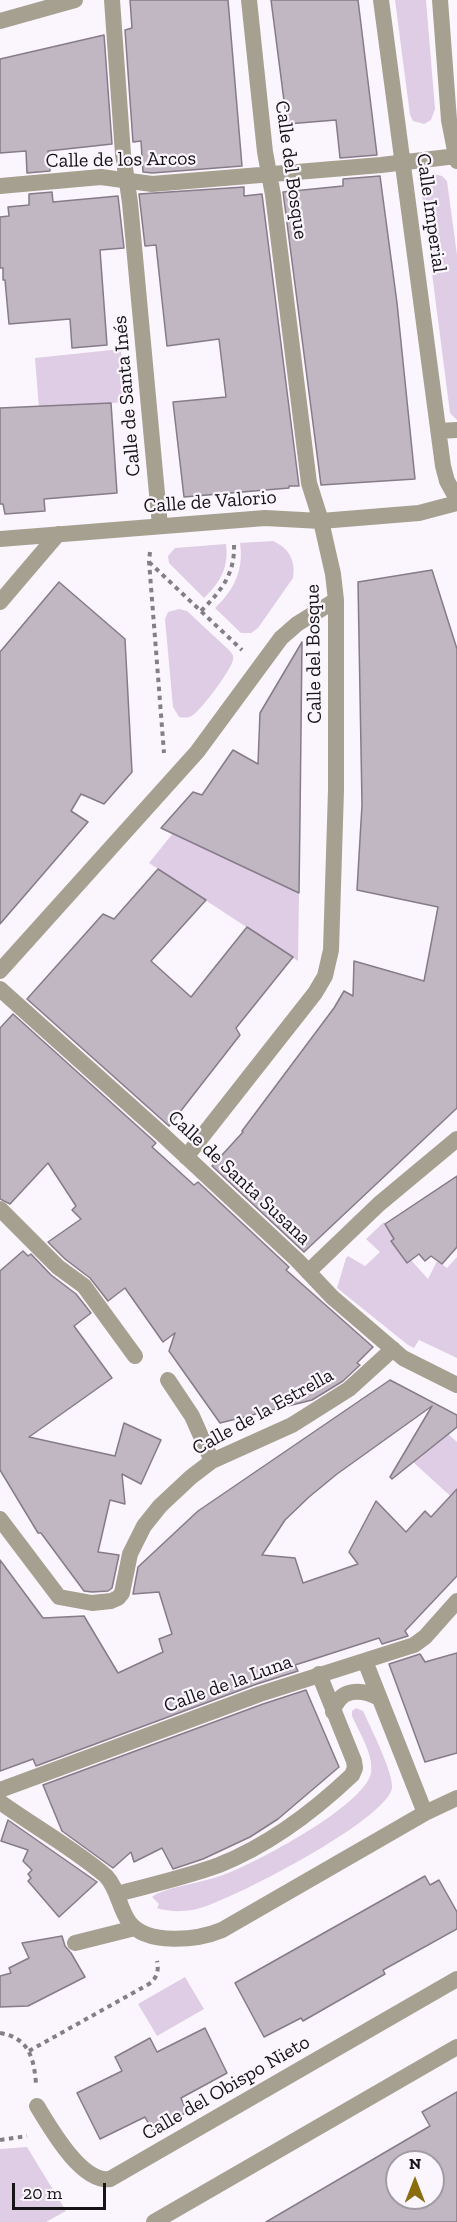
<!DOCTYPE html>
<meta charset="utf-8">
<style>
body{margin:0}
#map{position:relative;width:457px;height:2222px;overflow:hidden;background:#fbf6fd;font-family:"Zilla Slab",serif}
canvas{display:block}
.north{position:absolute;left:385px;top:2150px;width:60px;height:60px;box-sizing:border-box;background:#fbf6fd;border:2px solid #a09ca1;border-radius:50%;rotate:0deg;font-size:16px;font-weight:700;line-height:24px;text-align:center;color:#171418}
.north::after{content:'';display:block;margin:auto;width:21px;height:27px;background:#8a6d0e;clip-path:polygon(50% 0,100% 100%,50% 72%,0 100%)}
.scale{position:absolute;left:12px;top:2183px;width:94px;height:27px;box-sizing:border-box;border:3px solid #171418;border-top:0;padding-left:8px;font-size:18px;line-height:21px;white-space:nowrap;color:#171418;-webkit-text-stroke:4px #fbf6fd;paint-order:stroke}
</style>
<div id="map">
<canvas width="457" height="2222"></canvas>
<div class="north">N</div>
<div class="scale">20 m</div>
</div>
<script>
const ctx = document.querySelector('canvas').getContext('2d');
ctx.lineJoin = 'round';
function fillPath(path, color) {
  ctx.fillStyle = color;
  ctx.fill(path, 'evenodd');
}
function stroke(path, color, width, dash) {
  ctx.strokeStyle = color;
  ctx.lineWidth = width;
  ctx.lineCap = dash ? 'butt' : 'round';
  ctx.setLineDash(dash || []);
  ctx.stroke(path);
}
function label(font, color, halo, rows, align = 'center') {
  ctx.font = font + ' "Zilla Slab",serif';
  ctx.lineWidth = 4.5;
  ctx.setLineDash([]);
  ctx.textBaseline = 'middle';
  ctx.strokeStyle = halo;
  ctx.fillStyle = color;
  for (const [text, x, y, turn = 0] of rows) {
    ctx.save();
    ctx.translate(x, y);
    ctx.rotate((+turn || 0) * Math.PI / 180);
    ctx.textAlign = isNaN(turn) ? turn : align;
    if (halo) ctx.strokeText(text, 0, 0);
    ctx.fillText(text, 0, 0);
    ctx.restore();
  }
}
fillPath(new Path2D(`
 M 395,0 L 426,0 L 435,109 L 431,120 L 424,124 L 413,121 L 410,115 Z
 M 434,174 L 442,176 L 447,181 L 457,255 L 457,420 L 450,413 L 421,188 L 425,178 Z
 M 121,349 L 125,402 L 39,408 L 35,358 Z
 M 273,541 C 289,548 296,561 293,578 L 258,628 L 251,633 L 241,633 L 215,608 C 234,590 244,570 240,543 Z
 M 226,544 C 229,566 221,582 204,598 L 169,563 L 168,556 L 175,548 Z
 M 179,609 L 187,611 L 230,651 C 232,654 234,655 233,659 C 233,668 201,710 193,715 C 189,718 185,718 179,717 L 173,707 L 165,619 L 168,612 Z
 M 173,833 L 299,893 L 298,961 L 149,863 Z
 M 384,1222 L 397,1236 L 391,1241 L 406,1263 L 411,1260 L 428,1279 L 437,1261 L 447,1268 L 457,1257 L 457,1358 L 419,1340 L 414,1348 L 408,1345 L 337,1288 L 346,1258 L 348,1256 L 365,1266 L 380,1252 L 366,1239 Z
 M 448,1434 L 457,1442 L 457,1502 L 413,1462 Z
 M 356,1708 L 363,1711 C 370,1726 394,1774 392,1788 C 387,1820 230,1901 197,1909 C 184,1912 169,1912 157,1908 L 159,1904 L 152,1897 L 156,1894 C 177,1885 201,1883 223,1875 C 254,1864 364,1806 371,1773 C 374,1755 359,1732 352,1716 L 352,1711 Z
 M 185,1977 L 204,2009 L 157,2036 L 138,2004 Z
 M 27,2147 L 66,2211 L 46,2222 L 0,2222 L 0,2149 Z`), '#dfcde6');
const building = new Path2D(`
 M 130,0 L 228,0 L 242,166 L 152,173 L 143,172 L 141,141 L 133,142 L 125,30 L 132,28 Z
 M 271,0 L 358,0 L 377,155 L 340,158 L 336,120 L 287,124 Z
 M 104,35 L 112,144 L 48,151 L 50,171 L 27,173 L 26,151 L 0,153 L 0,59 Z
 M 380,176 L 397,303 L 415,479 L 321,485 L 283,192 L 343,186 L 343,179 Z
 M 244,187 L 244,196 L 262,194 L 299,486 L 289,486 L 289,488 L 184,497 L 173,402 L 226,397 L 219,339 L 167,346 L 156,245 L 145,246 L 139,194 Z
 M 52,192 L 53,202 L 118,196 L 124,248 L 100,250 L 107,345 L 72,348 L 70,319 L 9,324 L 5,280 L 3,280 L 3,268 L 0,268 L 0,217 L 9,216 L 8,207 L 29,205 L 29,194 Z
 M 111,403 L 117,493 L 44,499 L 45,511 L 5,514 L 3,504 L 0,504 L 0,408 Z
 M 432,570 L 457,649 L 457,1108 L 304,1252 L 212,1166 L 243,1132 L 242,1131 L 334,1008 L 344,991 L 353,996 L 354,961 L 424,981 L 438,907 L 357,890 L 362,805 L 358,582 Z
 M 59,582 L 125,639 L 132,772 L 104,804 L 81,794 L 71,811 L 88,822 L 0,924 L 0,652 Z
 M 302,642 L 300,818 L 299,893 L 161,828 L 193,792 L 202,795 L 233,750 L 258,764 L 260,713 Z
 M 158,869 L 206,900 L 151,961 L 191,997 L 247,927 L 293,957 L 236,1028 L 240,1035 L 169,1126 L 27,999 L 103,914 L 114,919 Z
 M 13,1014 L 156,1143 L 152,1147 L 194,1185 L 198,1182 L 289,1267 L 286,1270 L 373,1347 L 357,1363 L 360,1365 L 343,1381 L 312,1400 L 220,1423 L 169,1351 L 175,1333 L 163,1342 L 125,1288 L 108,1301 L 90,1278 L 65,1259 L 48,1242 L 81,1219 L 72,1210 L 76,1206 L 48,1163 L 10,1204 L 0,1199 L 0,1028 Z
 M 457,1176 L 457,1247 L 442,1264 L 431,1256 L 425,1261 L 419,1254 L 407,1263 L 391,1241 L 394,1239 L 385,1224 Z
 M 23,1251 L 28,1256 L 31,1254 L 51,1275 L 76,1294 L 91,1313 L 74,1326 L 112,1378 L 29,1437 L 115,1456 L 124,1423 L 161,1440 L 141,1484 L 122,1474 L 125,1504 L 110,1500 L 98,1552 L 119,1555 L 112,1588 L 108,1591 L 92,1592 L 84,1591 L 41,1533 L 38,1533 L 0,1470 L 0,1271 Z
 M 390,1380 L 457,1415 L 457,1427 L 392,1479 L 390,1477 L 432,1406 L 337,1474 L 309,1497 L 285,1520 L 262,1555 L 295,1558 L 303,1583 L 358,1564 L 349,1552 L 376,1501 L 406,1532 L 425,1511 L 431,1517 L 457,1489 L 457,1576 L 405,1631 L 408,1636 L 382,1644 L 379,1638 L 314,1659 L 295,1665 L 298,1671 L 257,1684 L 36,1766 L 33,1759 L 0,1771 L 0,1560 L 43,1618 L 84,1616 L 118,1673 L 163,1652 L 159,1639 L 172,1634 L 159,1592 L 133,1594 L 138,1567 L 198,1511 Z
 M 457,1653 L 457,1753 L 425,1762 L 389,1664 L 420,1654 L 425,1662 Z
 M 306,1690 L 339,1767 L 278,1819 L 250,1837 L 203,1859 L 173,1869 L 162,1848 L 134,1862 L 131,1852 L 113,1868 L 62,1831 L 43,1785 L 263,1704 Z
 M 8,1820 L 97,1882 L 59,1917 L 28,1881 L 31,1878 L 28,1874 L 32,1870 L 23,1861 L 28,1850 L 1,1841 Z
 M 425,1876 L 430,1885 L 439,1880 L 457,1912 L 457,1929 L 383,1970 L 385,1974 L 303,2021 L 301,2018 L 264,2037 L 235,1983 Z
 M 62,1936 L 65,1946 L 71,1953 L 85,1977 L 28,2006 L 0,2007 L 0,1976 L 11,1973 L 9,1968 L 29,1958 L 22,1943 Z
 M 205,2028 L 227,2073 L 181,2098 L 187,2112 L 152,2130 L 145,2117 L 100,2139 L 77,2093 L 122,2071 L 115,2057 L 150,2038 L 157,2052 Z
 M 457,2092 L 457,2222 L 266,2222 L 430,2126 L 422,2112 ZM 397,2162 L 433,2162 L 433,2198 L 397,2198 Z`);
fillPath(building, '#c0b7c3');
stroke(building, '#857c88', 1.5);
stroke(new Path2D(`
 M 150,552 L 149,561 L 164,753
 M 149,562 L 242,650
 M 201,611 C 221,591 235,574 234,545
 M 0,2033 C 29,2038 34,2058 36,2084
 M 29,2051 L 149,1984 C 157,1978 159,1971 157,1961
 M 0,2140 L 27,2136`), '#837f85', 4, [4.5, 4.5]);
stroke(new Path2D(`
 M 112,0 L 123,154 L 130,203 L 160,526
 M 381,0 L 443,466 L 447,481 L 457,499
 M 440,0 L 449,120 L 457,161
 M 0,21 L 75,0
 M 0,186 L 101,177 L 152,184 L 381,165 L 457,156
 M 439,431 L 457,430
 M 0,539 L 265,518 L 321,521 L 419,513 L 457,503
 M 0,602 L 58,534
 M 0,971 L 197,752 L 281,638 L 297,624 L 336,600
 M 0,989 L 163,1135 L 297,1260 L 332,1297 L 403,1358 L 457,1385
 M 186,1157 L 315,993 L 325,976 L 331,950 L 336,790 L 336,600 L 333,574 L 321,521 L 309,483 L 273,195 L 265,152 L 249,0
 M 0,1209 L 58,1267 L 84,1286 L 135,1356
 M 308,1272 L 379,1204 L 457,1139
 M 168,1380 L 192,1416 L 212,1461
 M 0,1519 L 59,1597 L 92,1603 L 111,1601 L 118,1598 L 122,1593 L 130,1554 L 144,1526 L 160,1506 L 191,1477 L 212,1461 L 292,1425 L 349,1389 L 393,1349
 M 365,1661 L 425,1813
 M 333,1712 C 339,1688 361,1688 379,1698
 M 0,1790 L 260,1694 L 414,1645 L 425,1637 L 457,1601
 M 0,1802 C 35,1827 73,1848 106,1876 C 118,1889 119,1908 129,1922 C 147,1946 198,1940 222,1930 L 425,1813 L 457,1798
 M 117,1894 C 151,1885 186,1877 219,1865 C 269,1845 313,1812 352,1775 L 355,1768 L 354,1761 L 319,1674
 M 75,1943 L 135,1928
 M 37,2106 C 50,2127 81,2183 110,2179 L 457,1979
 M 154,2222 L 457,2047`), '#a6a091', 16);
label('20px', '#171418', '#fbf6fd', [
 ["Calle de los Arcos",121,160,-1],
 ["Calle del Bosque",291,170,82],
 ["Calle Imperial",431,213,82],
 ["Calle de Santa Inés",127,396,-95],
 ["Calle de Valorio",210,502,-4],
 ["Calle del Bosque",314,654,-91],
 ["Calle de Santa Susana",239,1178,43],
 ["Calle de la Estrella",263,1412,-29],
 ["Calle de la Luna",228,1684,-20],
 ["Calle del Obispo Nieto",226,2088,-30]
]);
</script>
